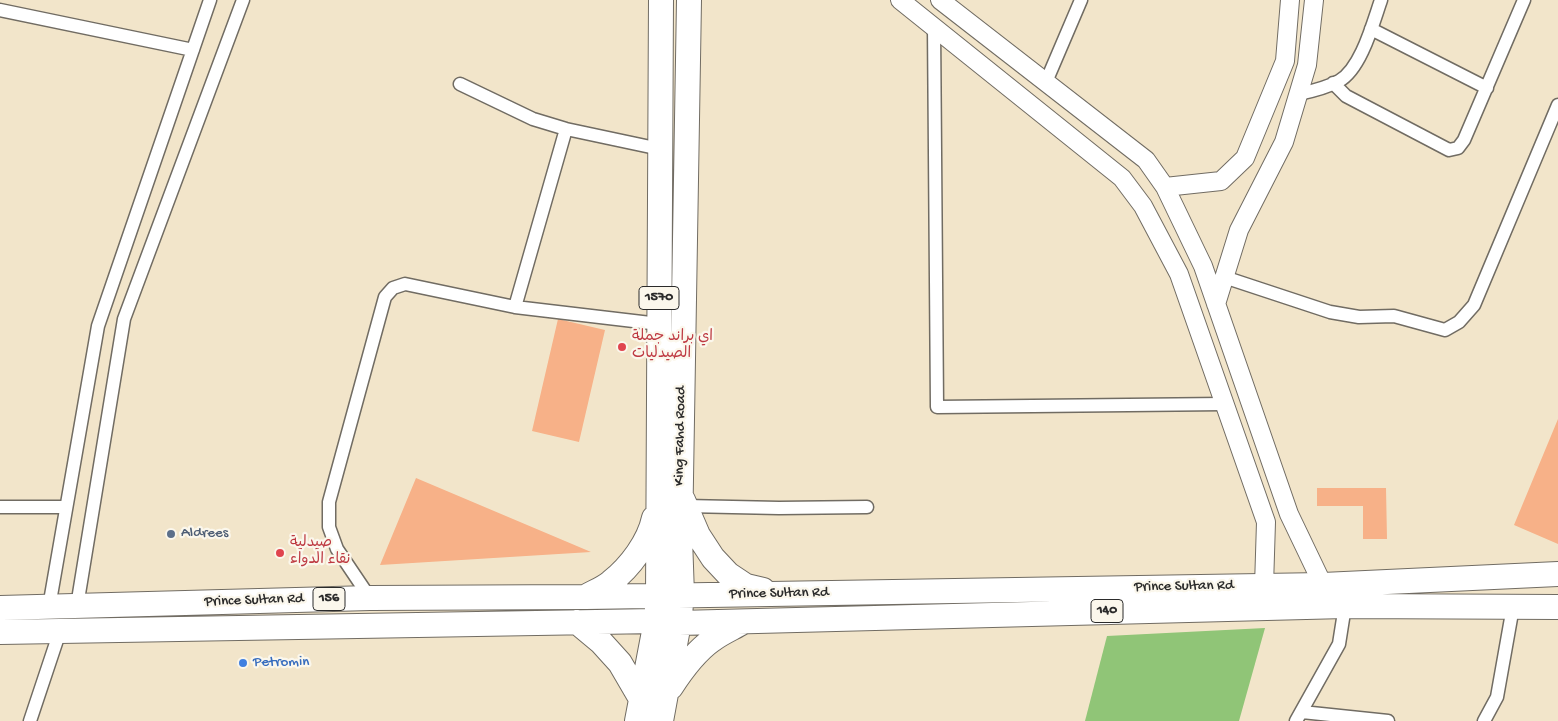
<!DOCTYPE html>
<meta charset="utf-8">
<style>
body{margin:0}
canvas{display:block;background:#f2e5ca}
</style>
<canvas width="1558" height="721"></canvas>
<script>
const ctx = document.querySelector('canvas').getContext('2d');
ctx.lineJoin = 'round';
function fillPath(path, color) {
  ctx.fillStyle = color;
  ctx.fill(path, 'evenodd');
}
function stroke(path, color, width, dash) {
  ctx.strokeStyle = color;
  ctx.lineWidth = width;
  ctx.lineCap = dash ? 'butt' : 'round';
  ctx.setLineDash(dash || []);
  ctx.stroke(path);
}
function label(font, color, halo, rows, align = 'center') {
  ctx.font = font + ' "Gochi Hand","Playpen Sans Arabic",sans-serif';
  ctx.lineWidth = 4.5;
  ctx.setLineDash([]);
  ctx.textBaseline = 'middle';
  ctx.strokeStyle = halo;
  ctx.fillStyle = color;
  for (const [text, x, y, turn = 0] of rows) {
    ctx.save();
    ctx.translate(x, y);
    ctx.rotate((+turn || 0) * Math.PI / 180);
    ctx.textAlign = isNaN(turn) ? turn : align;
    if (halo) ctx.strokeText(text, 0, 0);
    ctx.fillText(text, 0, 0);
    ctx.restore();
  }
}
fillPath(new Path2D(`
 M 1265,628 L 1239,721 L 1085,721 L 1107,636 Z`), '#90c577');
fillPath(new Path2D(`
 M 558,319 L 605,330 L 579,442 L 532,431 Z
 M 1558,419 L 1558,544 L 1514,525 Z
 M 416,478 L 591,552 L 380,565 Z
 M 1317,488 L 1386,488 L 1387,539 L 1363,539 L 1363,506 L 1317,506 Z`), '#f7b188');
const street = new Path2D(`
 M 0,10 L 193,50
 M 934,26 L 937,407 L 1224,404
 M 1371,29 L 1487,88
 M 1046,82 L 1081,0
 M 1333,83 L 1346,96 L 1449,150 L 1458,148 L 1464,140 L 1524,0
 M 460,84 L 533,119 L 566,129 L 660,149
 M 1299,94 C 1313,91 1326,88 1339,81 C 1361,69 1373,23 1381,0
 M 1224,277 L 1330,312 L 1359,317 L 1394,316 L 1445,330 L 1459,322 L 1474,305 L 1558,105
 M 515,307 L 566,129
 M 686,506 L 779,508 L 867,507
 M 0,507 L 66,507
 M 370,598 L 337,549 L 329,527 L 329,502 L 385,297 L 393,288 L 405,284 L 515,307 L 659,324
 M 77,606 L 124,319 L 243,0
 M 49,607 L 98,326 L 210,0
 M 1302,712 L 1388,721
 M 30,721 L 60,631
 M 1296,721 L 1339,644 L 1345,606
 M 1484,721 L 1497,697 L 1513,607`);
const secondary = new Path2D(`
 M 900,0 L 1122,178 L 1143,206 L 1179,274 L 1266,522 L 1264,586
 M 940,0 L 1146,160 L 1165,187 L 1203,266 L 1289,514 L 1323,585
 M 1165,187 L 1221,181 L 1245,158 L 1285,61 L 1290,0
 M 1216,304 L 1239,230 L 1284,142 L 1307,65 L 1314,0`);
const highway = new Path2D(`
 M 683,500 L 698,535 L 713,558 L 728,574 L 746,586 L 763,590
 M 587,596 C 594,592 604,588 611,582 C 630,567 649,542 654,518
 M 0,608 L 370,598 L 586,597 L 1323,585 L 1558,574
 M 577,622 L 601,642 L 620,663 L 641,699
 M 0,632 L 656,621 L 679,623 L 1345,606 L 1558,607
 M 671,687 C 682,670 695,652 712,640 C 721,633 733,628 743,622
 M 637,721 L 656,621 L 658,596 L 661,0
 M 661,721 L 679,623 L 682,595 L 680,538 L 689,0`);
stroke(street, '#716c63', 15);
stroke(secondary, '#716c63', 20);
stroke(highway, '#716c63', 26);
stroke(street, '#fff', 12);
stroke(secondary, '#fff', 18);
stroke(highway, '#fff', 24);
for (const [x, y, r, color] of [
 [622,347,5,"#e0444e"],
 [171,534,5,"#5c6f8a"],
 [280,553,5,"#e0444e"],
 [243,663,5,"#3f7fe0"]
]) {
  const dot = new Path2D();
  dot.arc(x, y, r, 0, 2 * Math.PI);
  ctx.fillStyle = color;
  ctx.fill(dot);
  stroke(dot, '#fbf7ec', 2);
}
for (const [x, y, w] of [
 [659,298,40],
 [329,599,32],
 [1107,611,32]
]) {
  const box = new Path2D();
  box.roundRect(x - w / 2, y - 11.5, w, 23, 4);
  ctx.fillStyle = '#fbf7ec';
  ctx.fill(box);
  stroke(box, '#2b2b2b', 1);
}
label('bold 14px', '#2b2b2b', null, [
 ["1570",659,298],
 ["156",329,599],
 ["140",1107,611]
]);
label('15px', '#be3a42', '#fbf7ec', [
 ["اي براند جملة",632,338],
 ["الصيدليات",632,355],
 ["صيدلية",290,544],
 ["نقاء الدواء",290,561]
], 'left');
label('15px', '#2b2b2b', '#fbf7ec', [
 ["King Fahd Road",681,436,-89],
 ["Prince Sultan Rd",1184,587,-1],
 ["Prince Sultan Rd",779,594,-1],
 ["Prince Sultan Rd",254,601,-2]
]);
label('15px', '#4e5e75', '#fbf7ec', [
 ["Aldrees",181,534]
], 'left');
label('15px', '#366cbe', '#fbf7ec', [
 ["Petromin",253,663]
], 'left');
</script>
